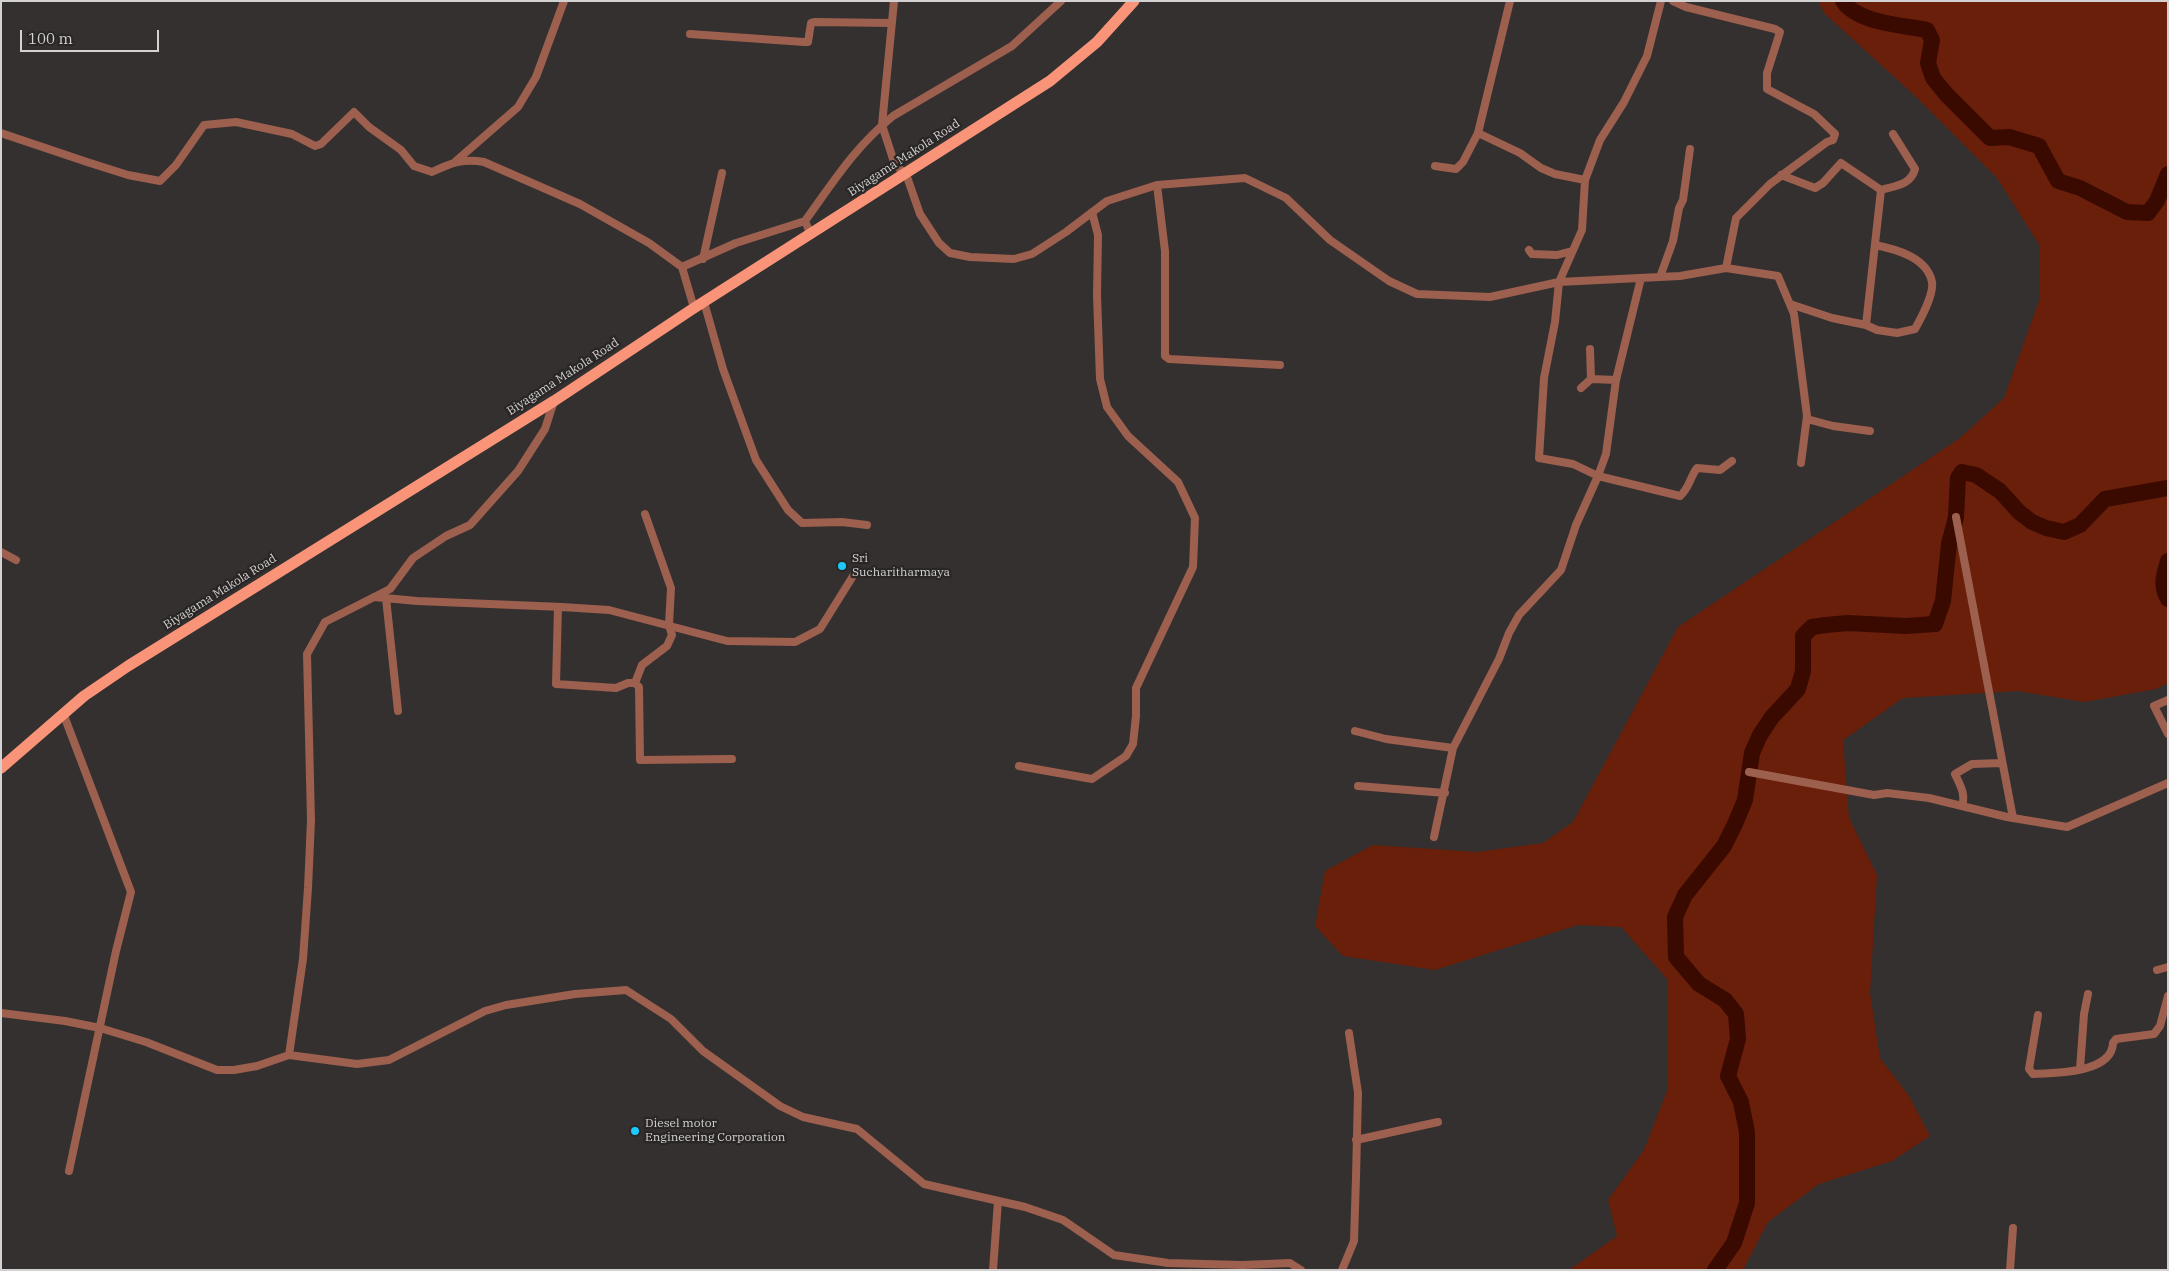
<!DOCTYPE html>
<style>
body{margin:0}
#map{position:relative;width:2169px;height:1271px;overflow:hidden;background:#33302f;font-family:"IBM Plex Serif",serif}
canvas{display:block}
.frame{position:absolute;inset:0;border:2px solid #d3d1d1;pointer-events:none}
.scale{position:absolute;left:20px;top:30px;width:139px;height:22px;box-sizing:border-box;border:2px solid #d3d1d1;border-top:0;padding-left:6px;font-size:15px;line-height:18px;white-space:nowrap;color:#d3d1d1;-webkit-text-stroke:4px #292625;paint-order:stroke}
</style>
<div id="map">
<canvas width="2169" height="1271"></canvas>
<div class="frame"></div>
<div class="scale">100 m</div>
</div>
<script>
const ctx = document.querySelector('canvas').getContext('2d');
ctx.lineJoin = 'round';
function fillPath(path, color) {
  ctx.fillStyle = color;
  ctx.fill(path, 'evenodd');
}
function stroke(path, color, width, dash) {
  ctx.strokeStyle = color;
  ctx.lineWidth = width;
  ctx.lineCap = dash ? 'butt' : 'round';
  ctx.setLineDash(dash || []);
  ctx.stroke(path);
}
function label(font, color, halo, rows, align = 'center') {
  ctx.font = font + ' "IBM Plex Serif",serif';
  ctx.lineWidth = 4.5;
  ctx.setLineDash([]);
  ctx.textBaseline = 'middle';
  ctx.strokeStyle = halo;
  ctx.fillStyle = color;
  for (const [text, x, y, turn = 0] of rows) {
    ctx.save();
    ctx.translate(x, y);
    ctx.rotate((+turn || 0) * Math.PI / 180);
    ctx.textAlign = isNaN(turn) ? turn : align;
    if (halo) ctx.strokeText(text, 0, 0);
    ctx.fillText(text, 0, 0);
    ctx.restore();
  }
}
fillPath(new Path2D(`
 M 1818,1 L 2168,1 L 2168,683 L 2156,689 L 2084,702 L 2018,691 L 1903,698 L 1843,740 L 1849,818 L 1877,875 L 1870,993 L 1880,1058 L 1909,1096 L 1930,1136 L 1892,1161 L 1819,1184 L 1768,1222 L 1743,1270 L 1569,1270 L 1617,1236 L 1608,1200 L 1644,1150 L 1667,1091 L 1668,980 L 1621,927 L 1578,925 L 1435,970 L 1343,956 L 1315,926 L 1325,871 L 1373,845 L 1477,852 L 1543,843 L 1573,822 L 1678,627 L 1960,438 L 2004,398 L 2040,298 L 2040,246 L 1997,178 L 1913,94 L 1824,13 Z`), '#691f09');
stroke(new Path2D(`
 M 1843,1 C 1857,23 1902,25 1927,30 L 1932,40 L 1928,63 L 1933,78 L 1946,94 L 1990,138 L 2009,137 L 2039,146 L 2058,181 L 2080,188 L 2127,212 L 2148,213 L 2157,201 L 2168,174
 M 2168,561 C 2164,575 2160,586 2168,599
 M 1715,1270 L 1734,1243 L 1747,1203 L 1747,1132 L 1741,1102 L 1728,1076 L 1738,1039 L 1736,1014 L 1725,1000 L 1699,984 L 1676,957 L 1675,917 L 1685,895 L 1724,846 L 1735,824 L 1745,800 L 1752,753 L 1760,735 L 1772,717 L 1798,689 L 1803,671 L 1803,636 L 1812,627 L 1826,625 L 1848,623 L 1906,626 L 1935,624 L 1943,601 L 1949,544 L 1956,517 L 1958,478 L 1962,472 L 1976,475 L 2000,491 L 2019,512 L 2032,522 L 2046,528 L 2064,532 L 2080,525 L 2105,499 L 2168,488`), '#3a0a01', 16);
stroke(new Path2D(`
 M 894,1 L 882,125 L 895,165 L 906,174 L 920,214 L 939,243 L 950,253 L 970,257 L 1014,259 L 1032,254 L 1066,232 L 1107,201 L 1157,185 L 1245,178 L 1286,198 L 1330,240 L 1389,281 L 1417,294 L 1490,297 L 1559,282 L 1582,230 L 1585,180 L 1600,140 L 1624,102 L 1647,56 L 1661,1
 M 1510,1 L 1478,133 L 1520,153 L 1541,168 L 1555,174 L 1585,180
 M 1673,1 L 1686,7 L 1775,29 L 1780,32 L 1767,73 L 1767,89 L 1814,114 L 1835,134 L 1833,140 L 1827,142 L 1770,184 L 1736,218 L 1726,268
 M 690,34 L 804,42 L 808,42 L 811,23 L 815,22 L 891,23
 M 1,133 L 87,162 L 128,175 L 160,181 L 176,165 L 204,125 L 236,122 L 292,134 L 315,146 L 321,144 L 354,112 L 369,127 L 401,150 L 414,166 L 432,172 C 451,163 463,158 484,162 L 580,204 L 649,243 L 682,267 L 694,308
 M 456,161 L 518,107 L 536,77 L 564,1
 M 1435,166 L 1456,169 L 1463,162 L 1478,133
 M 1781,175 L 1815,188 L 1823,183 L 1841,163 L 1881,190
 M 1157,185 L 1165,251 L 1165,356 L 1169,359 L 1280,365
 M 1881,190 C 1895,186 1911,185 1915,169 L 1893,134
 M 805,221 C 834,181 854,148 893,116 L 1012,46 L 1061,1
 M 1529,250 L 1532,254 L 1557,255 L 1572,251
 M 703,259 L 722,173
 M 682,267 L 736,243 L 805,221 L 811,235
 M 1660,277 L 1673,241 L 1679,208 L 1683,200 L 1690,149
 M 1641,278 L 1616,380 L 1606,454 L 1598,476 L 1680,496 C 1689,489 1690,477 1697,468 L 1720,470 L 1732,461
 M 704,302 L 723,369 L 756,460 L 788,510 L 802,523 L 842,522 L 867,525
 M 1790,304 L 1832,318 L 1866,325 L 1877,330 L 1897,333 L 1915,329 C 1921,318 1934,295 1932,282 C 1927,257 1895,249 1875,245
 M 1866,325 L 1881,190
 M 1590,349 L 1591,379
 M 1581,388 L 1591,379 L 1616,380
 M 1807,419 L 1833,426 L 1870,431
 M 1956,517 L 2013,818
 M 1,552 L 16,560
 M 374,597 L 417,601 L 562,607 L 609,610 L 727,641 L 795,642 L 820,629 L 853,576
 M 386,598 L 398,711
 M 558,607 L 556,684 L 616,688 L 628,683 L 635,683 L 639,687 L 640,760 L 732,759
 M 635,683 L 642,665 L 667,646 L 672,635 L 669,625 L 671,588 L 645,514
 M 2168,700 L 2154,706 L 2168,734
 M 63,713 L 131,892 L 116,951 L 69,1171
 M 1355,731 L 1386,739 L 1453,748
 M 1019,766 L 1092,779 L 1126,756 L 1133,744 L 1136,716 L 1136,688 L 1193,567 L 1195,518 L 1178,482 L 1128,436 L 1107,407 L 1100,379 L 1097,295 L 1098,235 L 1092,212
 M 1749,772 L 1874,795 L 1887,793 L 1929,798 L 2007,817 L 2067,827 L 2168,783
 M 1358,786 L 1445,793
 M 1962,806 C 1966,794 1960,785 1955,774 L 1972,764 L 2002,763
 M 1434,837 L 1453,748 L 1499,659 L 1509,633 L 1519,615 L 1561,570 L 1576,525 L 1598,476 L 1573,464 L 1539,458 L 1544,378 L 1555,322 L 1559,282 L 1680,276 L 1726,268 L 1778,276 L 1794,314 L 1807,416 L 1801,463
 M 2157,970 L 2168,967
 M 1,1013 L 65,1021 L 100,1028 L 146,1042 L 217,1070 L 234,1070 L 257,1066 L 289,1055 L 357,1064 L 389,1060 L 485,1011 L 506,1005 L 575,994 L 626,990 L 671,1019 L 703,1051 L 780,1106 L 803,1117 L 857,1129 L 924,1184 L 1025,1207 L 1063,1220 L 1114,1255 L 1168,1263 L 1243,1265 L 1290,1263 L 1301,1270
 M 2038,1015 L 2029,1069 L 2033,1074 C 2056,1073 2112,1073 2113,1043 L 2116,1039 L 2154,1034 L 2160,1026 L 2168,996
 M 289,1055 L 303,959 L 308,888 L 311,820 L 307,654 L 325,622 L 390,589 L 413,558 L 446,536 L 470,525 L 518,471 L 545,429 L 554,401
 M 2080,1069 L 2084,1014 L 2088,994
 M 1356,1140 L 1438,1122
 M 993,1270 L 998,1201
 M 1342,1270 L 1354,1241 L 1356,1177 L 1358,1093 L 1349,1033
 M 2010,1270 L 2013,1228`), '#9d5f4e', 8);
stroke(new Path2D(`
 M 1,768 L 84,696 L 128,666 L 554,401 L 694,308 L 1050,81 L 1097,42 L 1134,1`), '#f99478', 11);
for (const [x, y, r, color] of [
 [842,566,5,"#1cc9fc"],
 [635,1131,5,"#1cc9fc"]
]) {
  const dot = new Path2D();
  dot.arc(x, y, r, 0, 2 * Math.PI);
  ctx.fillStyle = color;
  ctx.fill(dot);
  stroke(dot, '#292625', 2);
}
label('12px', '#d3d1d1', '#292625', [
 ["Biyagama Makola Road",904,158,-33],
 ["Biyagama Makola Road",563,377,-33],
 ["Biyagama Makola Road",220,592,-32]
]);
label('12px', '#d3d1d1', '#292625', [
 ["Sri",852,559],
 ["Sucharitharmaya",852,573],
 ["Diesel motor",645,1124],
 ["Engineering Corporation",645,1138]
], 'left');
</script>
